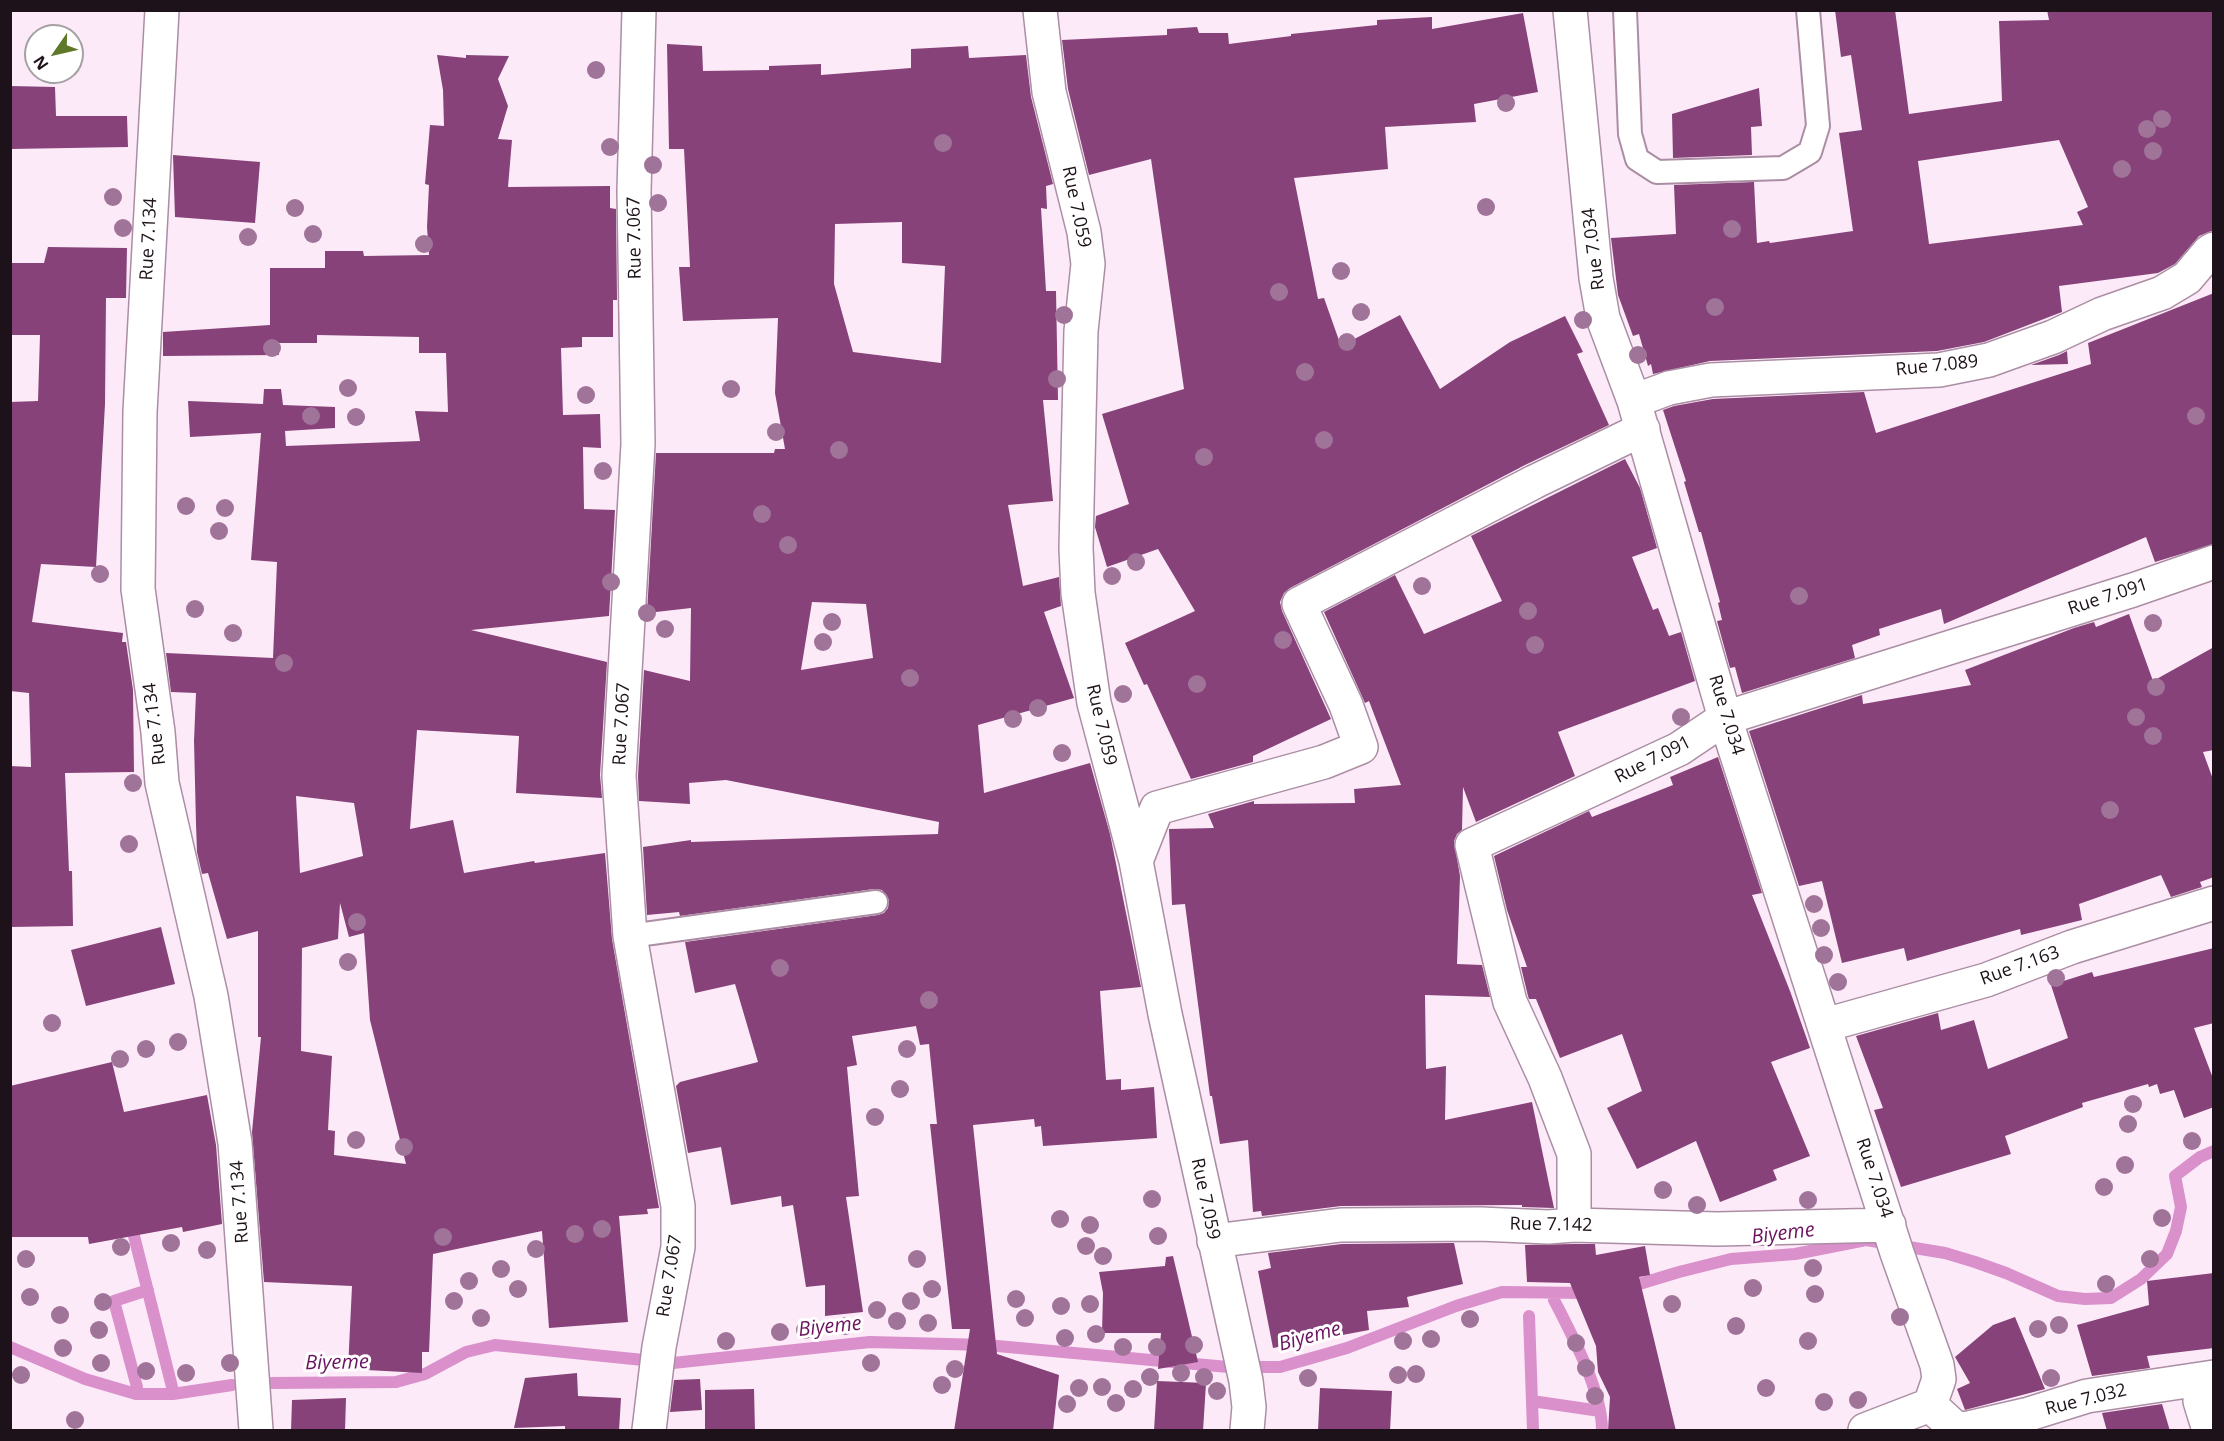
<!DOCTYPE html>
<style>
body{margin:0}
#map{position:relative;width:2224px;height:1441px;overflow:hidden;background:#fdeaf8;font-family:"Open Sans",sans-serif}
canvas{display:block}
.frame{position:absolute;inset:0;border:12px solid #1d121a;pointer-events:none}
.north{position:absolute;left:24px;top:24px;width:60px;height:60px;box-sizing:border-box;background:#fff;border:2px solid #a5a0a3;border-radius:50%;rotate:236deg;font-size:16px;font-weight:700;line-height:24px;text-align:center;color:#1d121a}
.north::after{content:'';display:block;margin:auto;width:21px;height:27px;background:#60782a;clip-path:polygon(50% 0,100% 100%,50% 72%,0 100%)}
</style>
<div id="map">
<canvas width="2224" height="1441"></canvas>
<div class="frame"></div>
<div class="north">N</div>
</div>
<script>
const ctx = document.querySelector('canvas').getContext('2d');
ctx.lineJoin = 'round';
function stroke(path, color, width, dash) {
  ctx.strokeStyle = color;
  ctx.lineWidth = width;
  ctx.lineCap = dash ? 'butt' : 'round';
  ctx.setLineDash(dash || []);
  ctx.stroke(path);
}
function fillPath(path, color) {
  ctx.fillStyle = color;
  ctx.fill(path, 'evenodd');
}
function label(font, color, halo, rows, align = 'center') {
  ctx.font = font + ' "Open Sans",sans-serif';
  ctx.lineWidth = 6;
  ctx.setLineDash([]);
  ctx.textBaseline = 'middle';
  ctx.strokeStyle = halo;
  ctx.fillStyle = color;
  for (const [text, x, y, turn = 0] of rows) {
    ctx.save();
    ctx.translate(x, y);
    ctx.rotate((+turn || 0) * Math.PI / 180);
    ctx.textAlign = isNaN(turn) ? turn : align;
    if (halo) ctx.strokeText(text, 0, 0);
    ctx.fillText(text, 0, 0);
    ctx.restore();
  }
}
stroke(new Path2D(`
 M 130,1220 L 172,1387
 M 1626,1288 L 1679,1272 L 1731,1259 L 1795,1254 L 1866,1240 L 1945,1253 L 1975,1262 L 2006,1273 L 2058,1296 L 2085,1299 L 2111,1298 L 2141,1279 L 2167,1254 L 2176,1231 L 2181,1207 L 2175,1176 L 2200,1157 L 2214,1151
 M 1554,1300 C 1572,1335 1602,1391 1602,1430
 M 1529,1316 L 1533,1430
 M 10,1347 L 85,1379 L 136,1394 L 173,1394 L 232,1385
 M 272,1383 L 396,1382 L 425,1374 L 466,1352 L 495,1345 L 673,1363 L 870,1342 L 986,1345 L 1228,1367 L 1280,1367 L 1347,1348 L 1456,1306 L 1502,1292 L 1588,1293
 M 137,1387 L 114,1301 L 148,1290
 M 1532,1401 L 1600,1411`), '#da90cb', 12);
fillPath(new Path2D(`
 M 1835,10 L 1895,10 L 1909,114 L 2002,101 L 1999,21 L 2049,20 L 2047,10 L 2214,10 L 2214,230 L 2199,236 L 2175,264 L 2158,273 L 2059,286 L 2062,312 L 1984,342 L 1937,351 L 1710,361 L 1653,374 L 1651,364 L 1648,366 L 1639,334 L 1633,336 L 1618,295 L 1611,238 L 1676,234 L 1674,185 L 1754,182 L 1757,243 L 1769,241 L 1770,243 L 1853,231 L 1839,133 L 1862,130 L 1851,55 L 1841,57 ZM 2059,140 L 2088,207 L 2077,212 L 2083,225 L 1929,244 L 1918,161 Z
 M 1523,13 L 1538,92 L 1474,104 L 1476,122 L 1385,127 L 1388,169 L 1294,178 L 1318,299 L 1324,298 L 1341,346 L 1400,315 L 1440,389 L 1510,342 L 1565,316 L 1583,352 L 1577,354 L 1609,425 L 1525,465 L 1290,588 L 1284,593 L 1280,602 L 1282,611 L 1331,719 L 1253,756 L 1253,762 L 1191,779 L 1147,684 L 1144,685 L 1125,643 L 1195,611 L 1158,549 L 1107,567 L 1095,527 L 1096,516 L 1129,504 L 1102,414 L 1184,389 L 1151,159 L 1089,175 L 1068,89 L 1062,40 L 1167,35 L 1167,29 L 1197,27 L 1199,33 L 1228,33 L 1229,44 L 1291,36 L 1291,34 L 1377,25 L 1377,20 L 1432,17 L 1432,29 Z
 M 667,44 L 702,46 L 703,71 L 769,70 L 769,66 L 821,64 L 821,75 L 911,68 L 911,49 L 968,46 L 969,58 L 1026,55 L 1031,97 L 1053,184 L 1046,186 L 1047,209 L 1041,208 L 1046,291 L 1056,291 L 1058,400 L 1043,400 L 1053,501 L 1008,505 L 1023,586 L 1059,577 L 1061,606 L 1044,612 L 1074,698 L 978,725 L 984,793 L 1090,763 L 1110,834 L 1141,987 L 1100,991 L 1106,1080 L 1121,1079 L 1121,1090 L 1154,1087 L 1157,1138 L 1043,1146 L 1041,1126 L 1035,1127 L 1034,1119 L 973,1125 L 997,1354 L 1059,1375 L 1053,1431 L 954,1431 L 970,1329 L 952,1329 L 930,1124 L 937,1124 L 929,1044 L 920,1045 L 916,1026 L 852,1036 L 857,1065 L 847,1067 L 859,1196 L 846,1197 L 863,1312 L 825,1316 L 825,1285 L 806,1287 L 793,1205 L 782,1207 L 781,1196 L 731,1205 L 721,1147 L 688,1153 L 676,1086 L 680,1082 L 758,1062 L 735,984 L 695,993 L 685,942 L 878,915 L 884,913 L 888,908 L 889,900 L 882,890 L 874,889 L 680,916 L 679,912 L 647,915 L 643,847 L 691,840 L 691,842 L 938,834 L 939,822 L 726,780 L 689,783 L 690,804 L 639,801 L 638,776 L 644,670 L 690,681 L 691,608 L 647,613 L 656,453 L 774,453 L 775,449 L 785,449 L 775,393 L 778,318 L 683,321 L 679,267 L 690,267 L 684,149 L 669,149 ZM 902,222 L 902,263 L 945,266 L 941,363 L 853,352 L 834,284 L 835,224 ZM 812,602 L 866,604 L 873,658 L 801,670 Z
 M 437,55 L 466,58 L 466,55 L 509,56 L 498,79 L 508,106 L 498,139 L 512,140 L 508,187 L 610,186 L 610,208 L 616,209 L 617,300 L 613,300 L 613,337 L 582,337 L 582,347 L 561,348 L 563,415 L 600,414 L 601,448 L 583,447 L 584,509 L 615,510 L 609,616 L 471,630 L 607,662 L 600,775 L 602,798 L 516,793 L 519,736 L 417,730 L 410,829 L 453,820 L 464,873 L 534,861 L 535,863 L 605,853 L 612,939 L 659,1208 L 647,1209 L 648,1214 L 619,1216 L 628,1322 L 549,1328 L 542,1231 L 433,1254 L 429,1352 L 422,1352 L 422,1373 L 348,1369 L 352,1286 L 264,1282 L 252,1132 L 261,1037 L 258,1037 L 258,931 L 227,939 L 208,873 L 202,874 L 197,852 L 196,824 L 194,741 L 196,693 L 171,692 L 166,653 L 273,658 L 277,562 L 251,560 L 261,433 L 190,437 L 188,401 L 263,404 L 264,389 L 281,389 L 283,405 L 335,407 L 335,428 L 285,431 L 286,446 L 420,441 L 415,411 L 448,412 L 446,353 L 419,353 L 419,337 L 317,335 L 317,343 L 278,343 L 279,355 L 163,356 L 163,332 L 270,325 L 270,268 L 325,268 L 325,251 L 363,251 L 364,256 L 429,255 L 427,227 L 429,185 L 425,184 L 430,125 L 444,126 L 443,90 ZM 296,796 L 354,803 L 363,856 L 300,873 ZM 340,903 L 349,937 L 364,933 L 370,1020 L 406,1164 L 334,1155 L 335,1131 L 328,1130 L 332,1056 L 301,1051 L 302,948 L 338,939 Z
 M 10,86 L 55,87 L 56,116 L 127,116 L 128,147 L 10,149 Z
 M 1759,88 L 1762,126 L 1751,127 L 1752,155 L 1673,158 L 1672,114 Z
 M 173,155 L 260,162 L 255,223 L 175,217 Z
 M 48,247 L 127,248 L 126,298 L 106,298 L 105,404 L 96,567 L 41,564 L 32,622 L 123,633 L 122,642 L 126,642 L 133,690 L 134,772 L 65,773 L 69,871 L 72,871 L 73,926 L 10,927 L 10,766 L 31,767 L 29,693 L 10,691 L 10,402 L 38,401 L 40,335 L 10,335 L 10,263 L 44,263 Z
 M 2214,293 L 2214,544 L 2155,562 L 2146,537 L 1944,624 L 1941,609 L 1879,629 L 1880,635 L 1852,645 L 1855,658 L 1742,693 L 1735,667 L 1730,668 L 1717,621 L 1722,620 L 1718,603 L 1720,602 L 1701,532 L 1699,532 L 1684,482 L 1686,481 L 1663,410 L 1674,406 L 1713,399 L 1864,392 L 1876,433 L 2091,364 L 2088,343 Z
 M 2067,351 L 2068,364 L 2031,365 L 2059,355 Z
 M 1625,459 L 1640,488 L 1657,548 L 1632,557 L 1653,610 L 1658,608 L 1669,636 L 1681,632 L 1695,681 L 1558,732 L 1575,776 L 1476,822 L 1463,787 L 1462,830 L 1457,834 L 1454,841 L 1460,876 L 1457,964 L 1482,965 L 1490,997 L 1425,995 L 1426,1069 L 1446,1066 L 1445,1120 L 1532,1102 L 1554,1208 L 1522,1207 L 1522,1205 L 1341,1206 L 1262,1216 L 1261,1211 L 1253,1212 L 1248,1140 L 1220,1144 L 1212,1096 L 1210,1096 L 1185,904 L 1172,905 L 1169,829 L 1214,828 L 1208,814 L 1254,801 L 1254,804 L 1355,803 L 1354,789 L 1401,785 L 1369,701 L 1365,703 L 1324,612 L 1395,575 L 1424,634 L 1502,601 L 1471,536 Z
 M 2129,614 L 2153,681 L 2214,647 L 2214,750 L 2203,752 L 2214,782 L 2214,877 L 2200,882 L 2202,887 L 2171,897 L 2161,875 L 2079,904 L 2082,920 L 2021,935 L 2020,929 L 1907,961 L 1904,948 L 1842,963 L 1822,881 L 1799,886 L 1749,731 L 1862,695 L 1863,704 L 1971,685 L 1965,670 L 2074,628 L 2094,622 L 2096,627 Z
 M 1718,757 L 1762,893 L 1752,895 L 1790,991 L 1810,1048 L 1771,1062 L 1810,1156 L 1773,1170 L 1777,1180 L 1720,1202 L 1696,1141 L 1637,1169 L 1607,1108 L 1642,1091 L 1622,1034 L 1560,1058 L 1536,999 L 1529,999 L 1528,996 L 1521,967 L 1527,967 L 1507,910 L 1494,856 L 1589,811 L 1592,817 L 1673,785 L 1670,777 Z
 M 161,927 L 175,984 L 86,1006 L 71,950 Z
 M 2214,948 L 2214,1023 L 2194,1028 L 2214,1081 L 2214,1107 L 2184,1118 L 2174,1090 L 2160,1094 L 2157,1084 L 2149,1087 L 2148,1084 L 2082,1103 L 2083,1107 L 2005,1136 L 2011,1154 L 1901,1187 L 1874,1110 L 1883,1108 L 1856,1036 L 1938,1013 L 1941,1030 L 1974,1020 L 1988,1069 L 2068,1038 L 2051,985 L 2092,972 L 2094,977 Z
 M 112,1062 L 124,1112 L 207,1095 L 216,1145 L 222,1224 L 183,1232 L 182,1227 L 89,1244 L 88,1237 L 10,1237 L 10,1086 Z
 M 1454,1243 L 1463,1284 L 1407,1297 L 1409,1307 L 1367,1311 L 1369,1330 L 1273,1348 L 1258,1271 L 1271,1268 L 1268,1253 L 1342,1244 Z
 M 1574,1244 L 1595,1244 L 1596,1255 L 1645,1246 L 1650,1275 L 1639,1277 L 1676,1431 L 1608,1431 L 1610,1397 L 1598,1372 L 1596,1346 L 1570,1283 L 1527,1282 L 1525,1245 Z
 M 1173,1256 L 1198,1362 L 1158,1369 L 1161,1333 L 1102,1333 L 1103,1293 L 1099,1272 L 1165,1266 L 1166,1257 Z
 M 2214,1273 L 2214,1348 L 2147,1356 L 2150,1368 L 2092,1376 L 2077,1325 L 2149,1305 L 2147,1281 Z
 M 2015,1317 L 2045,1389 L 1965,1410 L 1957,1389 L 1970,1383 L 1955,1357 L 1993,1325 Z
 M 577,1373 L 578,1396 L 621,1398 L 619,1431 L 565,1431 L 565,1426 L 514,1428 L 525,1378 Z
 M 700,1379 L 702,1410 L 670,1412 L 674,1380 Z
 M 1157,1381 L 1206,1383 L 1203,1431 L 1154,1431 Z
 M 1320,1388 L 1392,1391 L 1390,1431 L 1318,1431 Z
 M 754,1389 L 755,1431 L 705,1431 L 705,1390 Z
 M 346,1398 L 345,1431 L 291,1431 L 292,1400 Z
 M 2162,1404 L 2170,1431 L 2107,1431 L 2102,1413 Z`), '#864279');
const lane = new Path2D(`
 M 1625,10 L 1630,134 L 1637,159 L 1657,172 L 1783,168 L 1810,152 L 1818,126 L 1808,10
 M 630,936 L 876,902`);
const street = new Path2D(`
 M 162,10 L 140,412 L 138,589 L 158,732 L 162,783 L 211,996 L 235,1143 L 256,1430
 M 639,10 L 634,191 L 638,444 L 619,776 L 630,936 L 678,1206 L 678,1247 L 659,1347 L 649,1430
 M 1040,10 L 1049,92 L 1084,232 L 1088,264 L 1081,331 L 1076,548 L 1078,593 L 1094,703 L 1136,861 L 1165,1014 L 1246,1381 L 1249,1407 L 1247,1430
 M 1570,10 L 1596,278 L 1603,318 L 1634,401 L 1725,718 L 1897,1253 L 1937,1365 L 1939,1379 L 1930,1405
 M 1634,401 L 1669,388 L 1711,380 L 1939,370 L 1989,360 L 2053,337 L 2102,314 L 2162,293 L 2187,278 L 2209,252 L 2214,249
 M 1136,861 L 1157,808 L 1324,762 L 1361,747 L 1346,705 L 1299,604 L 1534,482 L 1643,429
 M 1825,1025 L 1986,980 L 2072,947 L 2214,903
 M 1574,1225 L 1574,1154 L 1545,1078 L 1510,1002 L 1472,845 L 1679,749 L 1725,718 L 2133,590 L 2214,562
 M 1214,1241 L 1341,1225 L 1480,1224 L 1548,1227 L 1574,1225 L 1717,1229 L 1889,1225
 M 1865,1430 L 1930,1405 L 1954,1427 L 1964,1429 L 2029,1414 L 2087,1396 L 2214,1377
 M 2209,1430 L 2200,1401 L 2207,1389 L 2214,1382`);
stroke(lane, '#ab8ea4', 26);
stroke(street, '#ab8ea4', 36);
stroke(lane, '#fff', 22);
stroke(street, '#fff', 33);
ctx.fillStyle = '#a07398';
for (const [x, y] of [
 [596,70],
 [1506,103],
 [2162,119],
 [2147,129],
 [943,143],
 [610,147],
 [2153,151],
 [653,165],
 [2122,169],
 [113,197],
 [658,203],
 [1486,207],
 [295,208],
 [123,228],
 [1732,229],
 [313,234],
 [248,237],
 [424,244],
 [1341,271],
 [1279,292],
 [1715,307],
 [1361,312],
 [1064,315],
 [1583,320],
 [1347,342],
 [272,348],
 [1638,355],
 [1305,372],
 [1057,379],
 [348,388],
 [731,389],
 [586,395],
 [311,416],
 [2196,416],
 [356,417],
 [776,432],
 [1324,440],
 [839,450],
 [1204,457],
 [603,471],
 [186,506],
 [225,508],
 [762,514],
 [219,531],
 [788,545],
 [1136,562],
 [100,574],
 [1112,576],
 [611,582],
 [1422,586],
 [1799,596],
 [195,609],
 [1528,611],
 [647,613],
 [832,622],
 [2153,623],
 [665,629],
 [233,633],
 [1283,640],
 [823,642],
 [1535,645],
 [284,663],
 [910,678],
 [1197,684],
 [2156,687],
 [1123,694],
 [1038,708],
 [1681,717],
 [2136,717],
 [1013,719],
 [2153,736],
 [1062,753],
 [133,783],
 [2110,810],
 [129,844],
 [1814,904],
 [357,922],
 [1821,928],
 [1824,955],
 [348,962],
 [780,968],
 [2056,978],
 [1838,982],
 [929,1000],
 [52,1023],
 [178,1042],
 [146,1049],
 [907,1049],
 [120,1059],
 [900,1089],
 [2133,1104],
 [875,1117],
 [2128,1124],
 [356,1140],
 [2192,1141],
 [404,1147],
 [2125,1165],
 [2104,1187],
 [1663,1190],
 [1152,1199],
 [1808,1200],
 [1697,1205],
 [2162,1218],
 [1060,1219],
 [1090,1225],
 [602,1229],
 [575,1234],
 [1158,1236],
 [443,1237],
 [171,1243],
 [1086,1246],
 [121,1247],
 [536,1249],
 [207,1250],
 [1103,1256],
 [26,1259],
 [917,1259],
 [2150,1259],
 [1813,1268],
 [501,1269],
 [469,1281],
 [2106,1284],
 [1753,1288],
 [518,1289],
 [932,1289],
 [1815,1294],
 [30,1297],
 [1016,1299],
 [454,1301],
 [911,1301],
 [103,1302],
 [1090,1304],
 [1672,1304],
 [1061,1306],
 [877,1310],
 [60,1315],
 [1900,1317],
 [481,1318],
 [1025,1318],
 [1470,1319],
 [897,1321],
 [928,1323],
 [2059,1325],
 [845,1326],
 [1736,1326],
 [2038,1329],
 [99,1330],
 [805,1330],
 [780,1332],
 [1096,1334],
 [1065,1338],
 [1431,1339],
 [726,1341],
 [1403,1341],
 [1808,1341],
 [1576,1343],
 [1194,1345],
 [1123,1347],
 [1157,1347],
 [63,1348],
 [101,1363],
 [230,1363],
 [871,1363],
 [1586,1368],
 [955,1369],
 [146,1371],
 [186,1373],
 [1181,1373],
 [1416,1374],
 [21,1375],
 [1398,1375],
 [1150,1377],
 [1204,1377],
 [1308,1378],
 [2051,1378],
 [942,1385],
 [1102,1387],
 [1079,1388],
 [1766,1388],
 [1133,1389],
 [1217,1391],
 [1595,1396],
 [1858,1400],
 [1824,1402],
 [1116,1403],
 [1067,1404],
 [75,1420]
]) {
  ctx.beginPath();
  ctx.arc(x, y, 9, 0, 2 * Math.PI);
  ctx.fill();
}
label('18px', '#1d121a', '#fff', [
 ["Rue 7.059",1076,207,78],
 ["Rue 7.067",635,238,-91],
 ["Rue 7.134",149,239,-87],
 ["Rue 7.034",1594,249,-97],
 ["Rue 7.089",1937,366,-6],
 ["Rue 7.091",2108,597,-18],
 ["Rue 7.034",1726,715,73],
 ["Rue 7.134",155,724,-97],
 ["Rue 7.067",622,724,-87],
 ["Rue 7.059",1101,725,77],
 ["Rue 7.091",1653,760,-27],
 ["Rue 7.163",2020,966,-20],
 ["Rue 7.034",1874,1178,72],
 ["Rue 7.059",1205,1199,78],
 ["Rue 7.134",240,1202,-94],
 ["Rue 7.142",1551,1225,1],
 ["Rue 7.067",670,1276,-81],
 ["Rue 7.032",2086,1400,-14]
]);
label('italic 20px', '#6b135f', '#fff', [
 ["Biyeme",1783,1234,-7],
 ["Biyeme",830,1327,-6],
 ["Biyeme",1310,1337,-15],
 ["Biyeme",337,1363,-1]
]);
</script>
